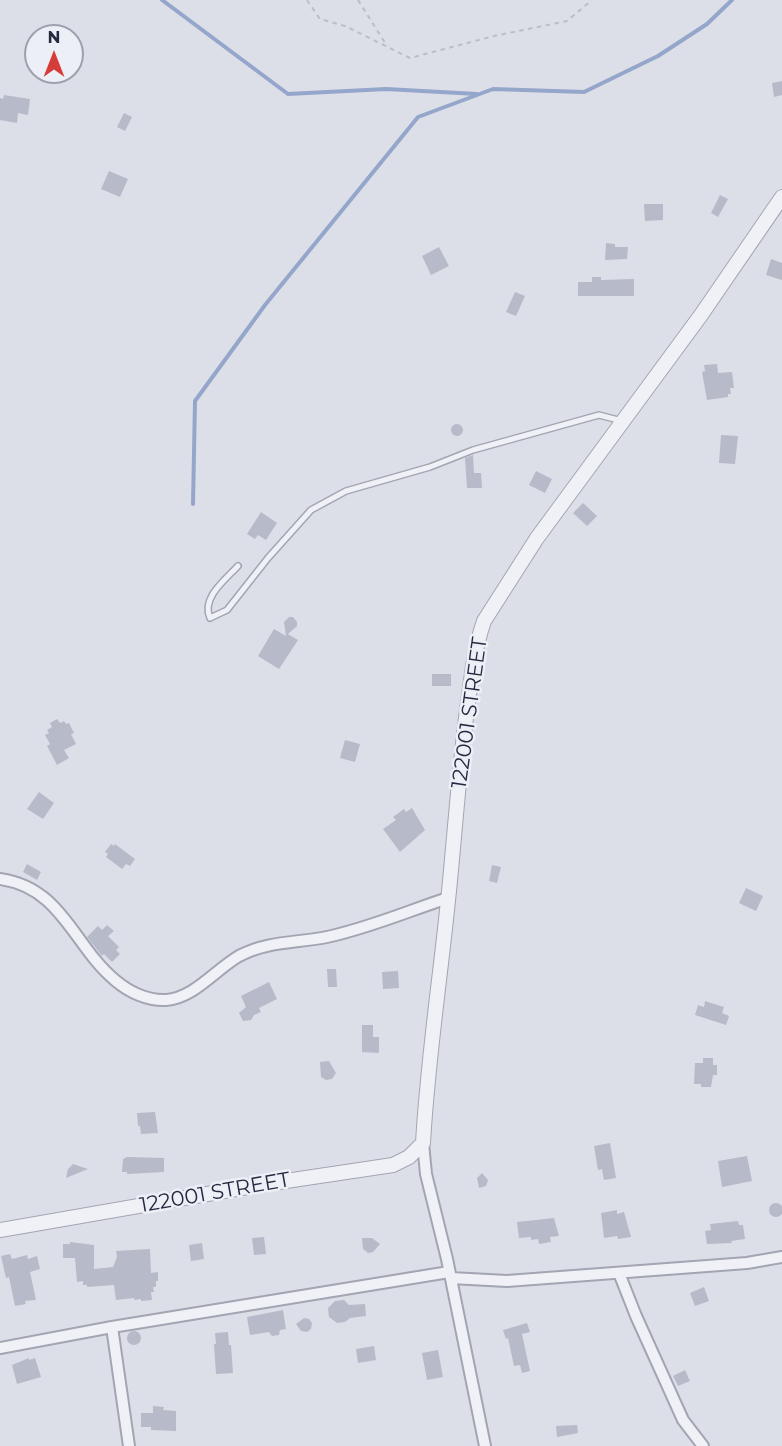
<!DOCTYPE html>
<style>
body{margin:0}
#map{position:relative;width:782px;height:1446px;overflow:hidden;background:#dddfe8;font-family:Montserrat,sans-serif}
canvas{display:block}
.north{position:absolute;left:24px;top:24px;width:60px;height:60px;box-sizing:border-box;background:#edeff6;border:2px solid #9da0ad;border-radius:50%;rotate:0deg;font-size:16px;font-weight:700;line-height:24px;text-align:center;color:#262a40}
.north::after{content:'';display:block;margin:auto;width:21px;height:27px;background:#d63d39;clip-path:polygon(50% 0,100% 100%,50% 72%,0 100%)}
</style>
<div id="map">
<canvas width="782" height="1446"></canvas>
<div class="north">N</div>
</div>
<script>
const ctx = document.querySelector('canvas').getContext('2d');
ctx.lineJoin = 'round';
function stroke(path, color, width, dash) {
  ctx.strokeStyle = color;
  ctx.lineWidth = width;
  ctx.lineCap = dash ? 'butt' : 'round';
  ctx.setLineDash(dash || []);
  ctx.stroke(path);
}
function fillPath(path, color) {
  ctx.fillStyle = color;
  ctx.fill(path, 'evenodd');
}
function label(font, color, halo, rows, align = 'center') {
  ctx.font = font + ' Montserrat,sans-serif';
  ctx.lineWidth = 5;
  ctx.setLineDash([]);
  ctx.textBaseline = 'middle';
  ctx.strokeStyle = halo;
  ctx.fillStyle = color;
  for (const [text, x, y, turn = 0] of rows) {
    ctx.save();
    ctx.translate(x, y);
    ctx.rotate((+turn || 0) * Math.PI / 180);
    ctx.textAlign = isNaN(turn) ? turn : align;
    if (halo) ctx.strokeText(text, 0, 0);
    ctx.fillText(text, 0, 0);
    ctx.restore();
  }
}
stroke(new Path2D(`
 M 162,0 L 288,94 L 386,89 L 477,94
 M 193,504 L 195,401 L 265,305 L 418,117 L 493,89 L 584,92 L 658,56 L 707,24 L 732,0`), '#95a6cb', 4);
fillPath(new Path2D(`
 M 782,81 L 782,95 L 774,97 L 772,83 Z
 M 4,95 L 30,99 L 28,115 L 18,113 L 17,123 L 0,120 L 0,98 L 3,99 Z
 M 124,113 L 132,117 L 125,131 L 117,127 Z
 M 109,171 L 128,179 L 120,197 L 101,189 Z
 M 720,195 L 728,199 L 718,217 L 711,213 Z
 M 644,204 L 663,204 L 663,220 L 645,221 Z
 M 606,243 L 615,244 L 615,247 L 628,247 L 627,259 L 605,260 Z
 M 439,247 L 449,266 L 431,275 L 422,256 Z
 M 771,259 L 782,263 L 782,280 L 766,275 Z
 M 592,277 L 601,277 L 601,280 L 634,279 L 634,296 L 578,296 L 578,282 L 592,282 Z
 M 515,292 L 525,296 L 516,316 L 506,312 Z
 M 717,364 L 718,373 L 732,372 L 734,388 L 730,388 L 731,394 L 728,394 L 728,397 L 707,400 L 702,372 L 705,371 L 704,365 Z
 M451 430a6 6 0 1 1 12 0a6 6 0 1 1-12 0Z
 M 721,435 L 738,436 L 735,464 L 719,463 Z
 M 473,455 L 474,473 L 481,473 L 482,488 L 467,488 L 465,458 Z
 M 536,471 L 552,479 L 545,493 L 529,485 Z
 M 583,503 L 597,516 L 587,526 L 573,513 Z
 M 261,512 L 277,523 L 266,540 L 258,535 L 255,539 L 247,534 Z
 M 289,617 L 293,617 L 297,622 L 297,626 L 288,634 L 298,640 L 279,669 L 258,656 L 274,629 L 286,636 L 284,622 Z
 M 432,674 L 451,674 L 451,686 L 432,686 Z
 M 57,719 L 60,723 L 64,721 L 66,724 L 69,723 L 74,733 L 71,734 L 76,744 L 64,750 L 69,758 L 57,765 L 47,746 L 50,744 L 45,735 L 49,733 L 47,730 L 52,727 L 50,723 Z
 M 345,740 L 360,744 L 355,762 L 340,758 Z
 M 39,792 L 54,803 L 43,819 L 27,809 Z
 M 412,808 L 425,830 L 400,852 L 383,829 L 396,820 L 393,817 L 404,809 L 406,812 Z
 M 111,844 L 114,846 L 115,844 L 135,859 L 130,866 L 126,864 L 122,869 L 106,857 L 108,854 L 105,852 Z
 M 27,864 L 41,872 L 37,880 L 23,872 Z
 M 492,865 L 501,867 L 497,883 L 489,881 Z
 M 746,888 L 763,896 L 756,911 L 739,903 Z
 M 107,925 L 114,931 L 108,936 L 119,947 L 116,950 L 120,954 L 112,962 L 104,954 L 102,956 L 87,937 L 98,926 L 102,930 Z
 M 327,969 L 336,969 L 337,987 L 328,987 Z
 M 398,971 L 399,988 L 383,989 L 382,972 Z
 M 269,982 L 277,999 L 259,1008 L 261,1012 L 254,1015 L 251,1020 L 243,1021 L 239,1013 L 246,1007 L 241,996 Z
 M 705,1001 L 724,1007 L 722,1013 L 729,1016 L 726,1025 L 695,1015 L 698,1005 L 704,1007 Z
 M 362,1025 L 373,1025 L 373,1037 L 379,1037 L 379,1053 L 362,1052 Z
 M 703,1058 L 713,1058 L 713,1065 L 717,1065 L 717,1075 L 713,1075 L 711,1087 L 701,1087 L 701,1084 L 694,1084 L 695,1063 L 703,1063 Z
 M 329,1061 L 336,1073 L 332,1079 L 326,1080 L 321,1077 L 320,1062 Z
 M 155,1112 L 158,1133 L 141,1134 L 140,1126 L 138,1126 L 137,1113 Z
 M 610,1143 L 616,1178 L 604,1180 L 602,1169 L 598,1170 L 594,1146 Z
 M 747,1156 L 752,1181 L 722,1187 L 718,1161 Z
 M 127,1157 L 164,1158 L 164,1172 L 127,1174 L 127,1172 L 122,1172 L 123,1159 Z
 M 73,1164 L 88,1169 L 66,1178 L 68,1169 Z
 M 482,1173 L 488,1180 L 486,1186 L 479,1188 L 477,1178 Z
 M769 1210a7 7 0 1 1 14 0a7 7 0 1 1-14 0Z
 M 617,1210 L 617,1214 L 624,1212 L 631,1237 L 618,1239 L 617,1236 L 604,1238 L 601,1213 Z
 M 554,1218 L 559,1236 L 550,1237 L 551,1242 L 539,1244 L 538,1239 L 531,1240 L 531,1237 L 519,1238 L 517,1222 Z
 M 738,1221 L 739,1225 L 743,1225 L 745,1239 L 731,1241 L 732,1243 L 707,1244 L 705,1231 L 711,1230 L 710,1224 Z
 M 264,1237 L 266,1254 L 254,1255 L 252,1238 Z
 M 362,1238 L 372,1238 L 380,1244 L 373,1252 L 368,1253 L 363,1249 Z
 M 70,1242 L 94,1245 L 94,1269 L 113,1267 L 117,1257 L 116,1251 L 150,1249 L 151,1273 L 158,1272 L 158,1281 L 156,1281 L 156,1287 L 153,1287 L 154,1292 L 151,1292 L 152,1300 L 141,1301 L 141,1299 L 134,1300 L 134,1298 L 116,1300 L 114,1285 L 87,1287 L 87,1285 L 83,1285 L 83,1281 L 77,1282 L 75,1258 L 63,1258 L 63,1244 L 70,1244 Z
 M 202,1243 L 204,1259 L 191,1261 L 189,1245 Z
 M 10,1254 L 12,1259 L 27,1255 L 28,1259 L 37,1256 L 40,1269 L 30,1272 L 36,1300 L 25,1301 L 26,1304 L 15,1306 L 9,1277 L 6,1278 L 1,1256 Z
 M 704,1287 L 709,1301 L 695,1306 L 690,1293 Z
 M 344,1300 L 349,1305 L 365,1304 L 366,1316 L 350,1318 L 345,1322 L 337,1323 L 329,1317 L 328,1308 L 335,1301 Z
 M 283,1310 L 286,1329 L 280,1330 L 279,1335 L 272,1336 L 269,1332 L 250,1335 L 247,1317 Z
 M 304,1318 L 309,1319 L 312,1323 L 311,1329 L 307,1332 L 301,1331 L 296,1324 Z
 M 527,1323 L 530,1332 L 522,1334 L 530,1371 L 522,1373 L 520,1365 L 514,1366 L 508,1338 L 506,1339 L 503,1330 Z
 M127 1338a7 7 0 1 1 14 0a7 7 0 1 1-14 0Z
 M 228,1332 L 229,1345 L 231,1345 L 233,1373 L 216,1374 L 214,1344 L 216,1344 L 215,1333 Z
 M 374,1346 L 376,1360 L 358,1363 L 356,1349 Z
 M 438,1350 L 443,1377 L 427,1380 L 422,1353 Z
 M 29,1358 L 29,1360 L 35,1358 L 41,1377 L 17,1384 L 12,1365 Z
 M 685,1370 L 690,1381 L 678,1386 L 673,1376 Z
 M 153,1406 L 164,1407 L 163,1410 L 176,1411 L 176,1431 L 151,1430 L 151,1427 L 141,1427 L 141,1413 L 153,1413 Z
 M 577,1425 L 578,1433 L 557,1437 L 556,1426 Z`), '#b7bac8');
const service = new Path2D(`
 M 238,566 C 225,580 201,598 210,618 L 227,610 L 268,558 L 311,510 L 346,491 L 430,467 L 473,450 L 599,415 L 622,421`);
const minor = new Path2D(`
 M 0,879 C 63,888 73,946 116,981 C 129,992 148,1001 166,1000 C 194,998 215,970 239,956 C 267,941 297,943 327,937 C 369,928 408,911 448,898
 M 423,1143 L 426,1174 L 447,1259 L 485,1446
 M 619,1273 L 636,1316 L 683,1420 L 703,1446
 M 451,1278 L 507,1281 L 747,1263 L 782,1257
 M 112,1327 L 129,1446
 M 0,1348 L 112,1327 L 449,1272`);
const tertiary = new Path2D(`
 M 0,1230 L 259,1185 L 393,1165 L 409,1157 L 423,1143 C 428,1052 443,961 451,870 C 456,817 460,763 467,710 C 471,680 474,650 484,621 L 537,538 L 701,315 L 782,197`);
stroke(service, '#a2a5b2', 8);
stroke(minor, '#a2a5b2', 14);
stroke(tertiary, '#a2a5b2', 16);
stroke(new Path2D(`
 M 307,0 L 320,19 L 345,26 L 410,58 L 494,36 L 567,21 L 592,0
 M 358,0 L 387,46`), '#bbbdc7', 2, [4.5, 4.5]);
stroke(service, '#f0f1f6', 5);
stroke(minor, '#f0f1f6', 10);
stroke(tertiary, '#f0f1f6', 14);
label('21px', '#262a40', '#edeff6', [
 ["122001 STREET",470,713,-82],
 ["122001 STREET",215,1193,-10]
]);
</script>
